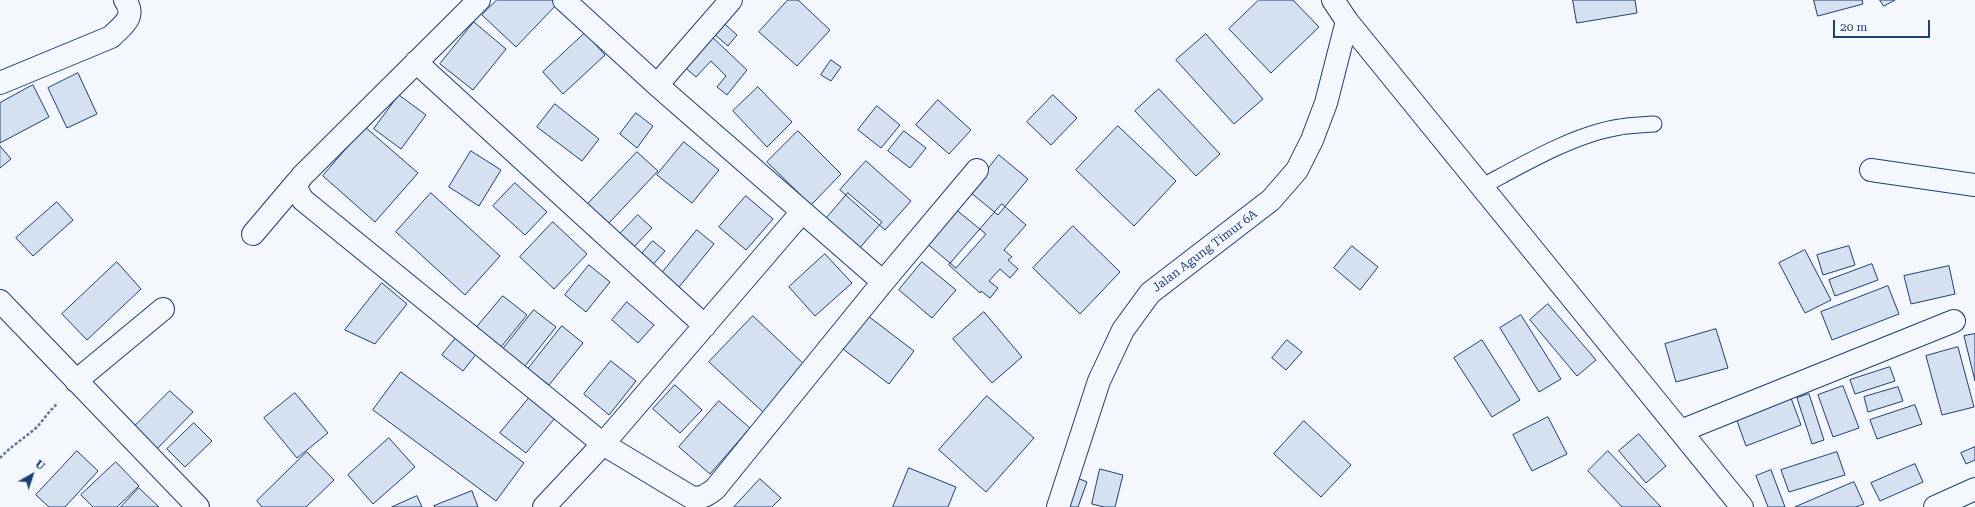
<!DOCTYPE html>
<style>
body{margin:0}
#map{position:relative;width:1975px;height:507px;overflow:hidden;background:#f4f7fb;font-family:"Roboto Serif",serif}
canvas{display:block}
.north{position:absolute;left:12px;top:455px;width:40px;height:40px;-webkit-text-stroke:3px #f4f7fb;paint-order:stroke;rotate:39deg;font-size:11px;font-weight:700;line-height:16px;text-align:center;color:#1d3f73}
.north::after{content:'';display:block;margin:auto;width:14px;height:18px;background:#1d3f73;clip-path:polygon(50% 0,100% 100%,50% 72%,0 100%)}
.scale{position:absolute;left:1833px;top:20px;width:97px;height:18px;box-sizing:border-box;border:2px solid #1d3f73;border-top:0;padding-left:5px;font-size:12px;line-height:14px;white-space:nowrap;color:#1d3f73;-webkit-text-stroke:3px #f4f7fb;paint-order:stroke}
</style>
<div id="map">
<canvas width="1975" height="507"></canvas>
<div class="north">U</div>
<div class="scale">20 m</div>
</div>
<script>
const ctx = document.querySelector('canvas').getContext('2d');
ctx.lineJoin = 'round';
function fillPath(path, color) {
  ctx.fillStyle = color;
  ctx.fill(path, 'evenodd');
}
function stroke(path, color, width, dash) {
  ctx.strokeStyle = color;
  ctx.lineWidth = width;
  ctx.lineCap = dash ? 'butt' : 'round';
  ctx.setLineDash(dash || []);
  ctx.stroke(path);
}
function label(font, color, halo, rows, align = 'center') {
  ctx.font = font + ' "Roboto Serif",serif';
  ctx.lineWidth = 3;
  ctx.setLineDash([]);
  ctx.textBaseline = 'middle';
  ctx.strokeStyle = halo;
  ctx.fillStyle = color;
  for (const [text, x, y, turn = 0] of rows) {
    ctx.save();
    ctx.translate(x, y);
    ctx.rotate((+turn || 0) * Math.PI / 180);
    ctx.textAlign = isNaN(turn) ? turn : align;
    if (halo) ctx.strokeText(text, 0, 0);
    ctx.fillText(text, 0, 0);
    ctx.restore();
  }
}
const building = new Path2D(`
 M 497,0 L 555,0 L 558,3 L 516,47 L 482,15 Z
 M 788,0 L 798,0 L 830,30 L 797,66 L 759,32 Z
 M 1259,0 L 1293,0 L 1319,27 L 1271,73 L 1229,29 Z
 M 1573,0 L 1635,0 L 1637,13 L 1577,23 Z
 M 1814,0 L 1862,0 L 1863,4 L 1818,16 Z
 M 1880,0 L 1895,0 L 1884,6 Z
 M 717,17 L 737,35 L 728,46 L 707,28 Z
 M 474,22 L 506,49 L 473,90 L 440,64 Z
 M 585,33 L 605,55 L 563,94 L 543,72 Z
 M 709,34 L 747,70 L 727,95 L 717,87 L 726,76 L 711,61 L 696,77 L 681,64 Z
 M 1206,34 L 1263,99 L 1234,124 L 1176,60 Z
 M 831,60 L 841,67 L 831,81 L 821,75 Z
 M 78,73 L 97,114 L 67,128 L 48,88 Z
 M 33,85 L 49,117 L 0,143 L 0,103 Z
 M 758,87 L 792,122 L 767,147 L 733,111 Z
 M 1159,89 L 1220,154 L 1196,176 L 1135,111 Z
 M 399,95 L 426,115 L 401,149 L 374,129 Z
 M 1053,95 L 1077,118 L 1051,145 L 1027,122 Z
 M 938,100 L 971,130 L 949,154 L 916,125 Z
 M 555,104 L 599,139 L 582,161 L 537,127 Z
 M 877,106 L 900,125 L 881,148 L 858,130 Z
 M 636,113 L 653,126 L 637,148 L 620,134 Z
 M 1118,126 L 1176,181 L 1134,226 L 1076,170 Z
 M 365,127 L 418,173 L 375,222 L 323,176 Z
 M 798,131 L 841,174 L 811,205 L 767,162 Z
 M 904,131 L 926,148 L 910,168 L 888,151 Z
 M 684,142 L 719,170 L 692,203 L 657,175 Z
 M 0,146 L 11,159 L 0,168 Z
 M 471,151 L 501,170 L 479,206 L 449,187 Z
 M 637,152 L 658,171 L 608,224 L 587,205 Z
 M 999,155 L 1028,179 L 998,215 L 970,192 Z
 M 866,161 L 911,201 L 885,230 L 840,190 Z
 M 515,183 L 547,212 L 525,235 L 493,206 Z
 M 431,193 L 500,256 L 465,295 L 396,232 Z
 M 848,193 L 882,222 L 858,250 L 824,221 Z
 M 746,196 L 773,219 L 746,250 L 719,227 Z
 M 57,202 L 73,220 L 33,256 L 16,238 Z
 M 1002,204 L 1026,225 L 1004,250 L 1012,257 L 1008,260 L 1018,269 L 1010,278 L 1000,269 L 989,281 L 998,288 L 990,298 L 981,291 L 980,293 L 949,265 Z
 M 954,208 L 986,234 L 956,268 L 925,242 Z
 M 638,215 L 652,228 L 632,249 L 618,236 Z
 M 553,222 L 587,254 L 554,289 L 520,257 Z
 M 1073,226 L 1120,272 L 1080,314 L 1033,268 Z
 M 697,230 L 714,244 L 675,292 L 658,278 Z
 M 653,241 L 665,251 L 649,269 L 637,259 Z
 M 1352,246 L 1378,267 L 1360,290 L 1334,268 Z
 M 1849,246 L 1855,265 L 1823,275 L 1817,255 Z
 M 1805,250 L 1831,300 L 1805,313 L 1779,263 Z
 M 825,254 L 852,283 L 815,316 L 789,287 Z
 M 117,262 L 141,289 L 87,340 L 62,314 Z
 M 922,262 L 956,290 L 932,318 L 899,290 Z
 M 1872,264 L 1878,280 L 1835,296 L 1829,280 Z
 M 589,265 L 610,282 L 586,312 L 565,295 Z
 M 1949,266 L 1955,294 L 1911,304 L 1904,276 Z
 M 382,283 L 407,304 L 375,344 L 345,330 Z
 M 1888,286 L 1899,314 L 1832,340 L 1821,312 Z
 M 503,296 L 527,315 L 501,347 L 477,327 Z
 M 627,302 L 654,325 L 638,343 L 612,320 Z
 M 1548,304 L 1596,360 L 1577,376 L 1530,320 Z
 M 534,310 L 556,327 L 525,366 L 503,349 Z
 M 984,312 L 1022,357 L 992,383 L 953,339 Z
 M 1521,315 L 1561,379 L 1539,392 L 1500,328 Z
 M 753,316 L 807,367 L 764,413 L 709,362 Z
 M 868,316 L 914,351 L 889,384 L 843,349 Z
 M 562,326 L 583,343 L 549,385 L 528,369 Z
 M 1716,329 L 1728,368 L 1676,382 L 1665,344 Z
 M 1975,334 L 1975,381 L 1964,336 Z
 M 456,338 L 477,353 L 463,371 L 442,355 Z
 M 1287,340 L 1302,352 L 1286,370 L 1272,358 Z
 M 1482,340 L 1520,400 L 1492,417 L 1454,358 Z
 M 1958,347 L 1974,407 L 1942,415 L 1926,356 Z
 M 611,361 L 636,381 L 609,415 L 584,394 Z
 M 1890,367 L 1895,381 L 1855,394 L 1850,380 Z
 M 401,372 L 524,463 L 496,501 L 373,410 Z
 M 675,385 L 702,410 L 680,433 L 653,409 Z
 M 1843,386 L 1859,428 L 1833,437 L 1818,395 Z
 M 1898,387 L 1903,401 L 1868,412 L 1864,397 Z
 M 170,391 L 193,412 L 154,452 L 131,430 Z
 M 295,393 L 328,433 L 297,458 L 264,418 Z
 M 1809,394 L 1824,440 L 1812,444 L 1797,398 Z
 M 987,396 L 1034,438 L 986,492 L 939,450 Z
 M 530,397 L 555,418 L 526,453 L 500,433 Z
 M 1791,398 L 1801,425 L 1746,446 L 1736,418 Z
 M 719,401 L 750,428 L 710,474 L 679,447 Z
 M 1915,405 L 1922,424 L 1877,439 L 1870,420 Z
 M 1548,417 L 1567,454 L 1532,471 L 1513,435 Z
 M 1304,421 L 1351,465 L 1321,497 L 1274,454 Z
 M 194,423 L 212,441 L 185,467 L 167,449 Z
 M 1639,434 L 1666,466 L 1646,483 L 1619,451 Z
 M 389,438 L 415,467 L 373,504 L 348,475 Z
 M 1975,447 L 1975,460 L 1966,464 L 1961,453 Z
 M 77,451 L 98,471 L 65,507 L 49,507 L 36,495 Z
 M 1608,451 L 1661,507 L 1622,507 L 1588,471 Z
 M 307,452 L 334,480 L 306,507 L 262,507 L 257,501 Z
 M 1837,452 L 1845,475 L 1789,492 L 1781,470 Z
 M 116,462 L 139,486 L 117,507 L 93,507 L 81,495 Z
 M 1915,464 L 1923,482 L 1880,501 L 1871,483 Z
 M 909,468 L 956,487 L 948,507 L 893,507 Z
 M 1100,469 L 1123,475 L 1115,507 L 1104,507 L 1092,504 Z
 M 1771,470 L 1785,507 L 1768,507 L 1756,476 Z
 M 1075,477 L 1087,482 L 1078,507 L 1064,507 Z
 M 760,479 L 781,498 L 772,507 L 734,507 Z
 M 1854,482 L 1864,504 L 1856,507 L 1795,507 Z
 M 139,488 L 159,507 L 121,507 Z
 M 472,491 L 478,507 L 435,507 L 434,506 Z
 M 417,496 L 422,507 L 392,507 Z`);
fillPath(building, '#d5e0f0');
stroke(building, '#1d3f73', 1);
const lane = new Path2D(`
 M 1481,187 C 1522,165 1574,134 1620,127 C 1631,125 1642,125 1654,124`);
const street = new Path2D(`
 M 479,0 L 302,176 C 294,186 297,191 303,200 L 603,444 L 691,497 C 702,499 707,495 715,489 L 883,282 L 977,170
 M 564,0 L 657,85 L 883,282
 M 1347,21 L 1742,507
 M 416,62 L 705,326
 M 0,83 L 111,37 C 123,25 137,17 125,0
 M 657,85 L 731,0
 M 1871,170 L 1975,185
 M 253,234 L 297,182
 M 0,301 L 198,507
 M 76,381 L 163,309
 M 1681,431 L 1954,321
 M 544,507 L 603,444 L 802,212
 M 1935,507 L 1975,489`);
const secondary = new Path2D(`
 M 1058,507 L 1099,381 L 1123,330 L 1150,293 L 1271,200 L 1297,170 L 1312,140 L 1326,103 L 1347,21 L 1333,0`);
stroke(lane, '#1d3f73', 17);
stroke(street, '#1d3f73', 24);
stroke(secondary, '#1d3f73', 24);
stroke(new Path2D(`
 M 0,458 C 11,446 25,438 37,427 C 44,419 50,410 58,403`), '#5e769c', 2.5, [3, 2]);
stroke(lane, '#f4f7fb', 15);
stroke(street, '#f4f7fb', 22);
stroke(secondary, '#f4f7fb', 22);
label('12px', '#1d3f73', '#f4f7fb', [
 ["Jalan Agung Timur 6A",1205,251,-37]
]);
</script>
